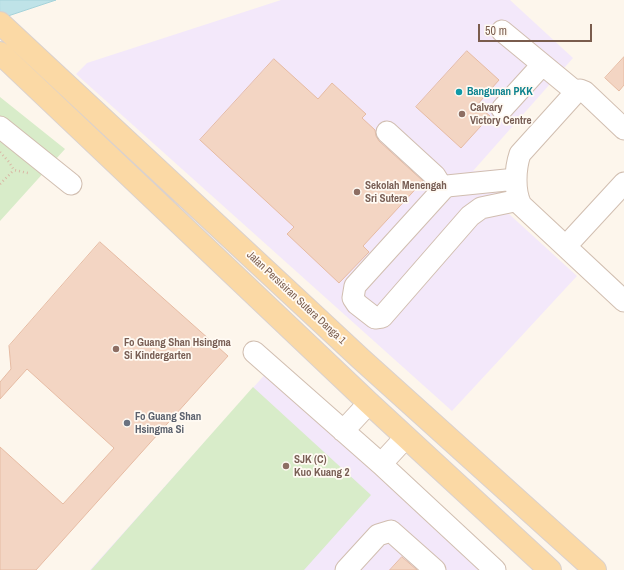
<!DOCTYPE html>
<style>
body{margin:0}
#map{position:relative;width:624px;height:570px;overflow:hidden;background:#fdf6ec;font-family:"Archivo Narrow",sans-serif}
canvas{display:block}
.scale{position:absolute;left:478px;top:24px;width:114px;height:18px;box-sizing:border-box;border:2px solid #7a5c4d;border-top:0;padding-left:5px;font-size:12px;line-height:14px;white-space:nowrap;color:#7a5c4d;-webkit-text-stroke:3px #fffaf3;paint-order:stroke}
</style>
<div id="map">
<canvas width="624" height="570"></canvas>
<div class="scale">50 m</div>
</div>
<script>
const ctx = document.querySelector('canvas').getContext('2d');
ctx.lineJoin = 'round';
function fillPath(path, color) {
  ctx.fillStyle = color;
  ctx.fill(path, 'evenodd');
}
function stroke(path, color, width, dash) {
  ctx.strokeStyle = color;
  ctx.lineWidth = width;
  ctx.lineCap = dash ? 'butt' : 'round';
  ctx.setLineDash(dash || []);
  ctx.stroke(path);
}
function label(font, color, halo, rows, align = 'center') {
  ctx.font = font + ' "Archivo Narrow",sans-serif';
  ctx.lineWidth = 3.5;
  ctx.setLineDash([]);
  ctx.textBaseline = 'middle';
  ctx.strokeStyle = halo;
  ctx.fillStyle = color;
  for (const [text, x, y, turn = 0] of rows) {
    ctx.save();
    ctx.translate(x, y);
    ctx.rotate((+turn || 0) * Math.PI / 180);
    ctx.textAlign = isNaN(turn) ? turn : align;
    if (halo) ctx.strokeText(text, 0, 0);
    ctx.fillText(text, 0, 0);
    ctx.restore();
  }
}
fillPath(new Path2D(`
 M 281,0 L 510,0 L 573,58 L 473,171 L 504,169 L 509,214 L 577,276 L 452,411 L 76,74 L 87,63 Z
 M 277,361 L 501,570 L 90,570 Z`), '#f3e8fa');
fillPath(new Path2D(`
 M 0,97 L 65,149 L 0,221 Z
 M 253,387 L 371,495 L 304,570 L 91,570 Z`), '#d8ecc9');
const water = new Path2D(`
 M 0,0 L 56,0 L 5,17 L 0,20 Z`);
fillPath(water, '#bfe3e8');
stroke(water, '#a5d3da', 1);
const building = new Path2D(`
 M 467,51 L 499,80 L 477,105 L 490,116 L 461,148 L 416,107 Z
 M 624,57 L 624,85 L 619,91 L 605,78 Z
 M 274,59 L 318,99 L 332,83 L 366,114 L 362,118 L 375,130 L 376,136 L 379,141 L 423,181 L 363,246 L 369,252 L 339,283 L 287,234 L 294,227 L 200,140 Z
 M 100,242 L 228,356 L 36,570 L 0,570 L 0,447 L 63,504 L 114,448 L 27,369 L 0,399 L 0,382 L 11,369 L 9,346 Z
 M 402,557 L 417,570 L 390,570 Z`);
fillPath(building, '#f3d5c3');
stroke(building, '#e6bba3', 1);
const minor = new Path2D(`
 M 502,31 L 576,92
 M 502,109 L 542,65
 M 0,127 L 71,184
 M 624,129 L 585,92 L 580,90 L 576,92 L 520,154 C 515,169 514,191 521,205 L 624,301
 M 387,132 L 435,176 L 443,189
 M 516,179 L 447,186 L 443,189 L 355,286 L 353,298 L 357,304 L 375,318 L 382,317 L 470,216 L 481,208 L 519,200
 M 566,246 L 624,183
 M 254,352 L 381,464 L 495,570
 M 343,431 L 369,403
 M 381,464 L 406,437
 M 346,570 L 378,535 L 391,531 L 435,570`);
const major = new Path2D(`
 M 0,23 L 361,359 L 595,570
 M 0,53 L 369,403 L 550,570`);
stroke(minor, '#d1beb0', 23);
stroke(major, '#dad1cd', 24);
stroke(new Path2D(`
 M 0,152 L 9,162 L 14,170 L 28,173
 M 0,184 L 14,170`), '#d9b8a5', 2.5, [1, 3]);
stroke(minor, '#fff', 21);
stroke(major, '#fbd9a5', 22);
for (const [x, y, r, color] of [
 [459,92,4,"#0f9aa8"],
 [462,114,4,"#8d6e63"],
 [357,192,4,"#8d6e63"],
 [116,349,4,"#8d6e63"],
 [127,423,4,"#6b7280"],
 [286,466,4,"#8d6e63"]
]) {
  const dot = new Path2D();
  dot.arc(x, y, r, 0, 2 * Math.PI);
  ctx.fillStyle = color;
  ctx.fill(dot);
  stroke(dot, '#fffaf3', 1.5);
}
label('bold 11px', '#0d838f', '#fffaf3', [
 ["Bangunan PKK",467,92]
], 'left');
label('bold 11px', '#785e54', '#fffaf3', [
 ["Calvary",470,108],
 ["Victory Centre",470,121],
 ["Sekolah Menengah",365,186],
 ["Sri Sutera",365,199],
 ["Fo Guang Shan Hsingma",124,343],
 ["Si Kindergarten",124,356],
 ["SJK (C)",294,460],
 ["Kuo Kuang 2",294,473]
], 'left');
label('11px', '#7a5c4d', '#fffaf3', [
 ["Jalan Persisiran Sutera Danga 1",296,298,43]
]);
label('bold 11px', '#5b616d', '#fffaf3', [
 ["Fo Guang Shan",135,417],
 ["Hsingma Si",135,430]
], 'left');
</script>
